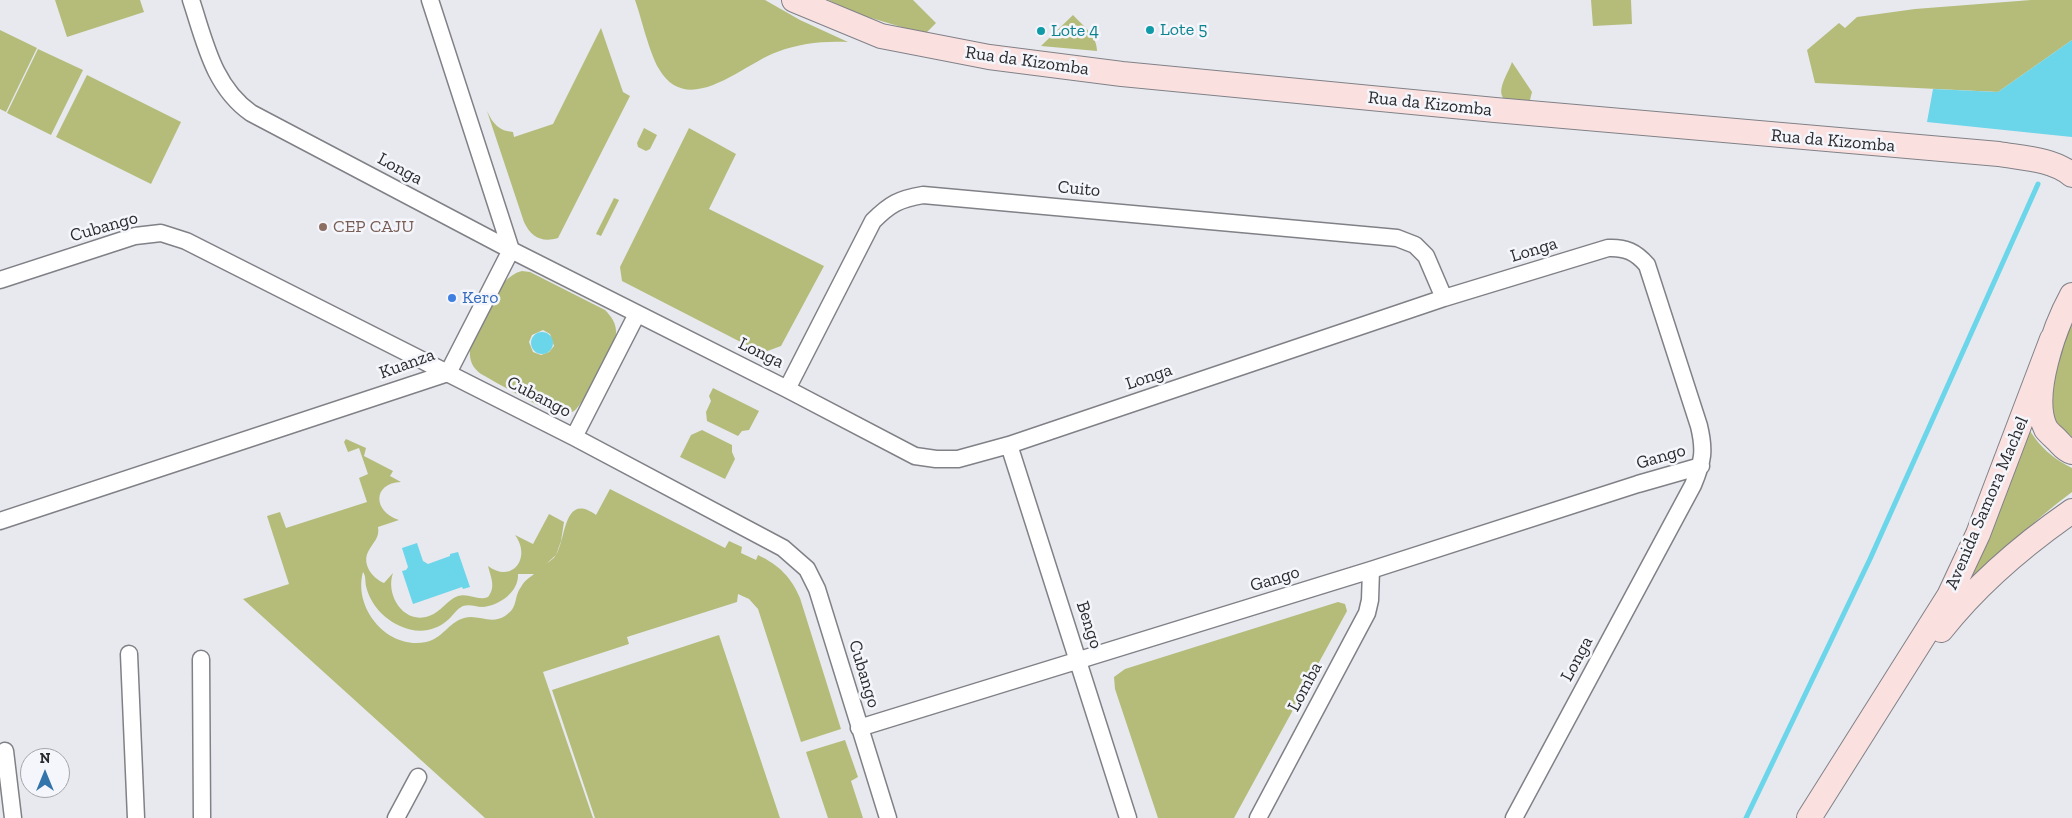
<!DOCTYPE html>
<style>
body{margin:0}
#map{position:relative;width:2072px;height:818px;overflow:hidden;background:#e7e9ef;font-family:"Zilla Slab",serif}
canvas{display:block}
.north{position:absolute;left:20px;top:748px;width:50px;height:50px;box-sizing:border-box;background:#f4f6fc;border:1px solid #a4a5aa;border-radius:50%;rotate:0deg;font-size:14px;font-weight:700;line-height:20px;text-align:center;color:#2b2b2e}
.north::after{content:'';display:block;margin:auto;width:18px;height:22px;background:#3375ab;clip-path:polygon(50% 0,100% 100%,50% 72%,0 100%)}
</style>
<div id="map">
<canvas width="2072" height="818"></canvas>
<div class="north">N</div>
</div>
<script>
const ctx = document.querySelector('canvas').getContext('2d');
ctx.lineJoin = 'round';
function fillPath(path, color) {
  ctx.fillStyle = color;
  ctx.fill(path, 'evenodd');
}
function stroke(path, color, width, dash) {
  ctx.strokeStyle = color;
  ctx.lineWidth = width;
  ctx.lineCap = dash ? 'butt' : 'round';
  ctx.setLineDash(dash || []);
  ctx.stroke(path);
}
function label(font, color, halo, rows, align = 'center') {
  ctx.font = font + ' "Zilla Slab",serif';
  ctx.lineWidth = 5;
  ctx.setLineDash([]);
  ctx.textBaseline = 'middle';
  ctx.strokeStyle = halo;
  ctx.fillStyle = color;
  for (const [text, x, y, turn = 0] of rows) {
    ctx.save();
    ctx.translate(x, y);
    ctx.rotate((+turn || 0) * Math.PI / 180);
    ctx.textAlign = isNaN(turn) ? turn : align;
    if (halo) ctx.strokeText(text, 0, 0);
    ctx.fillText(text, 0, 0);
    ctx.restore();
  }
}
fillPath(new Path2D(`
 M 55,0 L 140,0 L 144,12 L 67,37 Z
 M 635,0 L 765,0 L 800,20 L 848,42 C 822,41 801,43 777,52 C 743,64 688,119 659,69 C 649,52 642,20 635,0 Z
 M 828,0 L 913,0 L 936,23 L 925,34 L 861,15 Z
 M 1591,0 L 1631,0 L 1632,24 L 1593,26 Z
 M 2031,0 L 2072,0 L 2072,40 L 1998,92 L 1815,83 L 1807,50 L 1839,23 L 1845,28 L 1857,17 L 1915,9 Z
 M 1073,15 C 1083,26 1097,35 1097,51 L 1041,46 Z
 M 601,28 L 623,92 L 630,96 L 558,238 C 542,243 531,237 524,222 L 487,111 C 493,124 499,131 513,132 L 514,137 L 553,124 Z
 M 0,30 L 37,48 L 6,112 L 0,109 Z
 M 38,49 L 83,70 L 51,135 L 7,113 Z
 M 1512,62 L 1532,92 L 1530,100 L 1526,103 L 1505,100 C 1495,91 1508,74 1512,62 Z
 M 87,75 L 181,122 L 151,184 L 56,137 Z
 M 644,128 L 657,135 L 650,149 L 646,151 L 638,147 L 637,143 Z
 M 689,128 L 736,154 L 709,209 L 824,266 L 781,346 L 762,353 L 622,281 L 620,267 Z
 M 614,198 L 619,200 L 601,236 L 596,234 Z
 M 522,271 L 530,272 L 605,310 C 611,316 617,324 616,334 C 614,344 585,401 577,408 C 574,412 568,414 563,414 C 549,414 496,382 481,374 C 473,368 469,361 470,350 C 480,327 495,277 522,271 ZM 543,330 L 550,334 L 554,346 L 549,352 L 541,355 L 533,352 L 529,342 L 532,335 Z
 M 2072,313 L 2072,439 L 2053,425 L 2048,410 L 2053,356 Z
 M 713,388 L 759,411 L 749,430 L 742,431 L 738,436 L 707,421 L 706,412 L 711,401 L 709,396 Z
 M 2028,428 C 2041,448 2051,457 2072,468 L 2072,492 C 2032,521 1999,556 1966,591 L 1999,513 Z
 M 702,430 L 732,445 L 732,452 L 735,459 L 725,479 L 680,457 L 691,435 Z
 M 346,439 L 366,448 L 364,456 L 393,471 L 390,476 L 401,482 C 372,483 373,512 399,520 L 378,527 C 380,538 373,542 368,552 C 362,564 372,578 384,583 L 393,573 C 385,595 404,625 429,616 C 441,612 447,600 458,596 C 469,593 478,601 488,597 C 496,587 491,578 488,566 C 512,584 532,558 515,535 L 533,544 L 549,514 L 564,522 L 561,541 L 556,555 L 546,564 C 550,561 555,558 557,553 C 566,537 564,492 596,515 L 610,489 L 725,548 L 729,541 L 742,547 L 741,553 L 756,560 L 758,555 C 779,565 791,577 800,598 L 841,729 L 801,742 L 758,609 L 749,599 L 738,594 L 737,602 L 627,637 L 629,644 L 543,672 L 593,818 L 485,818 L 243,599 L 289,584 L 267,516 L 280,512 L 286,528 L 367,502 L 359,478 L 368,474 L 359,448 L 348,452 L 344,442 ZM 363,572 C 366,576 365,581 366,586 C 370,604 384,619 400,626 C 417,634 435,632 449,619 C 454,614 457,609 463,606 C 470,604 476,607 482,607 C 499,606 519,592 518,574 L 534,574 C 529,578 524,581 521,587 C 513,598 519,607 505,616 C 491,625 478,614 464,618 C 449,622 442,639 426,642 C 387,650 353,608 363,572 Z
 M 1338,602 L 1345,604 L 1347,611 L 1234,818 L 1158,818 L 1115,689 L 1114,677 L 1125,669 Z
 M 719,635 L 780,818 L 595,818 L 552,690 Z
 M 845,740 L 858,777 L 851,781 L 863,818 L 828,818 L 806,752 Z`), '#b5bc7a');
fillPath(new Path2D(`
 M 2072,40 L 2072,137 L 1927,122 L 1933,89 L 1998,92 Z
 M531 343a11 11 0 1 1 22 0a11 11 0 1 1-22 0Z
 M 417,543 L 423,561 L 428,564 L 450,556 L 450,554 L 458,552 L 470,587 L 463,589 L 462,587 L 413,604 L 402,571 L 406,570 L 408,567 L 402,548 Z`), '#6bd5ea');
stroke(new Path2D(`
 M 1746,818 L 1870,559 L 2038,184`), '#6bd5ea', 5);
const minor = new Path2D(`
 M 191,0 C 205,42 213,86 251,113 L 511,250 L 787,389 L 915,456 L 936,459 L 958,459 L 1009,445 L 1444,298 L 1608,248 C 1625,247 1636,252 1647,265 L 1699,426 C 1705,451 1703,461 1693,485 L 1514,818
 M 0,280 L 135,236 L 161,233 L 186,241 L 574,437 L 783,548 L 807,569 L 817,589 L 888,818
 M 787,389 L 873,221 C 890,204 899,199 923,195 L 1397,238 L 1415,245 L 1426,256 L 1444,298
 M 574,437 L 637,314
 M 1009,445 L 1128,818
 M 0,521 L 448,373 L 511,250 L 430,0
 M 129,654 L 136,818
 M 201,659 L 202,818
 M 859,728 L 1371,570 L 1638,484 L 1701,466
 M 5,751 L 13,818
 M 396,818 L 418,777
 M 1258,818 L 1367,613 L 1370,600 L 1371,570`);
const secondary = new Path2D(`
 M 794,0 L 881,36 L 989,57 L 1122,74 L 1495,110 L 1999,154 C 2023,158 2053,159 2072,175
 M 2072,295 C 2055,326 2029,396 2046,429 C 2049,433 2054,437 2057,440 C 2062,445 2065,450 2072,452
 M 1941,630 C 1978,583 2023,545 2072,511
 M 1809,818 L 1949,596 L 1978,534 L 2052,339`);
stroke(minor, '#808187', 19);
stroke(secondary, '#808187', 26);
stroke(minor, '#fff', 16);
stroke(secondary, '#fae1e0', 24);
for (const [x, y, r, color] of [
 [1150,30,5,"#0f9aa8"],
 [1041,31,5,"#0f9aa8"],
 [323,227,5,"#8d6e63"],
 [452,298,5,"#3f7fe0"]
]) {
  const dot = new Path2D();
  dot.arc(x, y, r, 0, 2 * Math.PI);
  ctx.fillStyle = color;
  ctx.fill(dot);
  stroke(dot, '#f4f6fc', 2);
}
label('18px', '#0d838f', '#f4f6fc', [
 ["Lote 5",1160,30],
 ["Lote 4",1051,31]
], 'left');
label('18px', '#2b2b2e', '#f4f6fc', [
 ["Rua da Kizomba",1027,61,8],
 ["Rua da Kizomba",1430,104,6],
 ["Rua da Kizomba",1833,141,5],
 ["Longa",400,169,28],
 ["Cuito",1079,189,5],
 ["Cubango",104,227,-16],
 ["Longa",1534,250,-17],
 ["Longa",761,353,26],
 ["Kuanza",407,364,-20],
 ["Longa",1149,377,-19],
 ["Cubango",539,397,27],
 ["Gango",1661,457,-16],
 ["Avenida Samora Machel",1987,503,-67],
 ["Gango",1275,579,-17],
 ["Bengo",1089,625,72],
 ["Longa",1577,659,-62],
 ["Cubango",864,674,73],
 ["Lomba",1305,687,-62]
]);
label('18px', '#785e54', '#f4f6fc', [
 ["CEP CAJU",333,227]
], 'left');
label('18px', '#366cbe', '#f4f6fc', [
 ["Kero",462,298]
], 'left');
</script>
